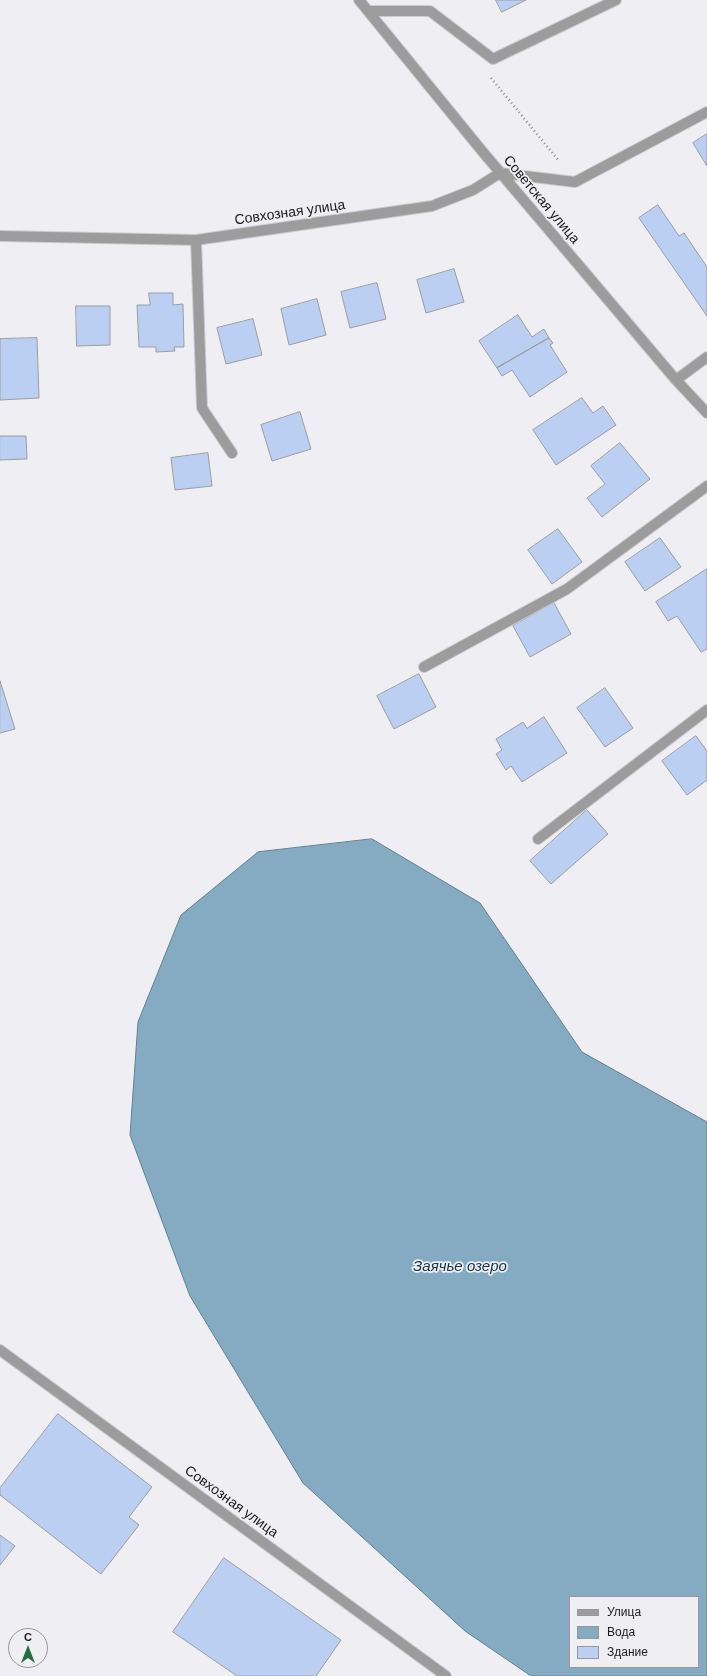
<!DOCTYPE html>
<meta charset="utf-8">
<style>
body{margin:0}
#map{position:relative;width:707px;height:1676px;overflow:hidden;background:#eeeef3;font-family:"DM Sans",sans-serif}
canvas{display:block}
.legend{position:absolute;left:569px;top:1596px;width:130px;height:72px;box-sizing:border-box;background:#eeeef3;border:1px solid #99999d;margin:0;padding:5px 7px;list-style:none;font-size:12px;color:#1a1a1b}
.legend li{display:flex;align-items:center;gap:8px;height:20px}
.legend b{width:20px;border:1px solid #99999d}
.north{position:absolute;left:8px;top:1628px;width:40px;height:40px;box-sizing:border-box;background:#eeeef3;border:1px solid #99999d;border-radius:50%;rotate:0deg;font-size:11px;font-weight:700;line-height:16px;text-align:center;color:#1a1a1b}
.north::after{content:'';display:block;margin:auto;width:14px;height:18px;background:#226e3d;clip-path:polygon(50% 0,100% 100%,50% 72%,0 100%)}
</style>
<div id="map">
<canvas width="707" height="1676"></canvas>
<ul class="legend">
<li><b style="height:5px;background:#9d9c9d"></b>Улица</li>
<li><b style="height:11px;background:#84abc2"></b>Вода</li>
<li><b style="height:11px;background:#bbcff2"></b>Здание</li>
</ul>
<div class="north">С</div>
</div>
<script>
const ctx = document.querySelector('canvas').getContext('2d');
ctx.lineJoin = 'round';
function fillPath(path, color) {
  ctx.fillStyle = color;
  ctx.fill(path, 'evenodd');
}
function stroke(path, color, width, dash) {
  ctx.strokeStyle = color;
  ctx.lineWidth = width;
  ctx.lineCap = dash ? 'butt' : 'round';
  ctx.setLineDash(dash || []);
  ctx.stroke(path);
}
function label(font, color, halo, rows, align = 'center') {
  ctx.font = font + ' "DM Sans",sans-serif';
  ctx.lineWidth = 3.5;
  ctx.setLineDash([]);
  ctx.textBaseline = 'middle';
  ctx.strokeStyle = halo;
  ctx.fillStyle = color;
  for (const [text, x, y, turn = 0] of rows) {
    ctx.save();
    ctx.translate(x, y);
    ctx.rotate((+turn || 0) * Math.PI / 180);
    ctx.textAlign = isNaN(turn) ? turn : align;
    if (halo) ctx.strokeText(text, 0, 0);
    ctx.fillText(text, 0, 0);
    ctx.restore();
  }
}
const water = new Path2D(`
 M 372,839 L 480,903 L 582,1052 L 707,1122 L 707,1676 L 531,1676 L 465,1631 L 303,1483 L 190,1296 L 130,1135 L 138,1022 L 181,915 L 258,852 ZM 570,1597 L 698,1597 L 698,1667 L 570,1667 Z`);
fillPath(water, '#84abc2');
stroke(water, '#648090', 1);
const building = new Path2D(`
 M 496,0 L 526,0 L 502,12 Z
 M 707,134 L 707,166 L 693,143 Z
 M 658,205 L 679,236 L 684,233 L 707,267 L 707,316 L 639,218 Z
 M 454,269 L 464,302 L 426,313 L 417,280 Z
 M 377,283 L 386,319 L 350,328 L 341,292 Z
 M 149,293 L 173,293 L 173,305 L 183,304 L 184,347 L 174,347 L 175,351 L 156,352 L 156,347 L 139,347 L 137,305 L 150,305 Z
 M 317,299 L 326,335 L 289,345 L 281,309 Z
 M 76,306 L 110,306 L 110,345 L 77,346 Z
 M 518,315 L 532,337 L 544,329 L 549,338 L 497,368 L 479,341 Z
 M 253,319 L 262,355 L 226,364 L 217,328 Z
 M 37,338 L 39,398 L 0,400 L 0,339 Z
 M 549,338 L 553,343 L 550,345 L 567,372 L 530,397 L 512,370 L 502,376 L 497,368 Z
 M 582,398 L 593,413 L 603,406 L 616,425 L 556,465 L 533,430 Z
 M 300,412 L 311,449 L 272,461 L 261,425 Z
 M 0,436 L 26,436 L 27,459 L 0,460 Z
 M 620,443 L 650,479 L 602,517 L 587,498 L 605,484 L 591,466 Z
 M 208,453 L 212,486 L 175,490 L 171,458 Z
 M 558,529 L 582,562 L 552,584 L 528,550 Z
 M 660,538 L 681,567 L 645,591 L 625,562 Z
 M 707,569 L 707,649 L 701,652 L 677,616 L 668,621 L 656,602 Z
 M 554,603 L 571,634 L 530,657 L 513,626 Z
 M 419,674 L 436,707 L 394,729 L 377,696 Z
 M 0,681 L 15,729 L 0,733 Z
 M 605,688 L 633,728 L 605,747 L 577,708 Z
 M 544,717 L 567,753 L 522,782 L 511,766 L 506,770 L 496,754 L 502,750 L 496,739 L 523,722 L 527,728 Z
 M 696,736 L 707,751 L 707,780 L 687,795 L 662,761 Z
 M 587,810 L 608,834 L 551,884 L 530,861 Z
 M 58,1414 L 152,1487 L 129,1517 L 139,1525 L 101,1574 L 0,1495 L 0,1488 Z
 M 0,1535 L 15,1546 L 0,1565 Z
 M 224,1558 L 341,1640 L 316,1676 L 237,1676 L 173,1632 Z`);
fillPath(building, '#bbcff2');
stroke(building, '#9b9da2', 1);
const minor = new Path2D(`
 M 359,0 L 482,151 L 676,380 L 707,413
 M 368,11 L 430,11 L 493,59 L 616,0
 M 0,236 L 196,240 L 432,206 L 473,190 L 500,173 L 575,182 L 707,112
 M 196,240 L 202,408 L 232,453
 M 676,380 L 707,357
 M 424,667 L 567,589 L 707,486
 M 538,839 L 707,710
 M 0,1350 L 446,1676`);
stroke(minor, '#ccccd0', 12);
stroke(new Path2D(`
 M 491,78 L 559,161`), '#8a8a8d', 2.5, [1, 3]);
stroke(minor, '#9d9c9d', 10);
label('14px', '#1a1a1b', '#eeeef3', [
 ["Советская улица",541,200,50],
 ["Совхозная улица",290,213,-8],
 ["Совхозная улица",231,1502,36]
]);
label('italic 15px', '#123446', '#eeeef3', [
 ["Заячье озеро",460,1267]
]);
</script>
